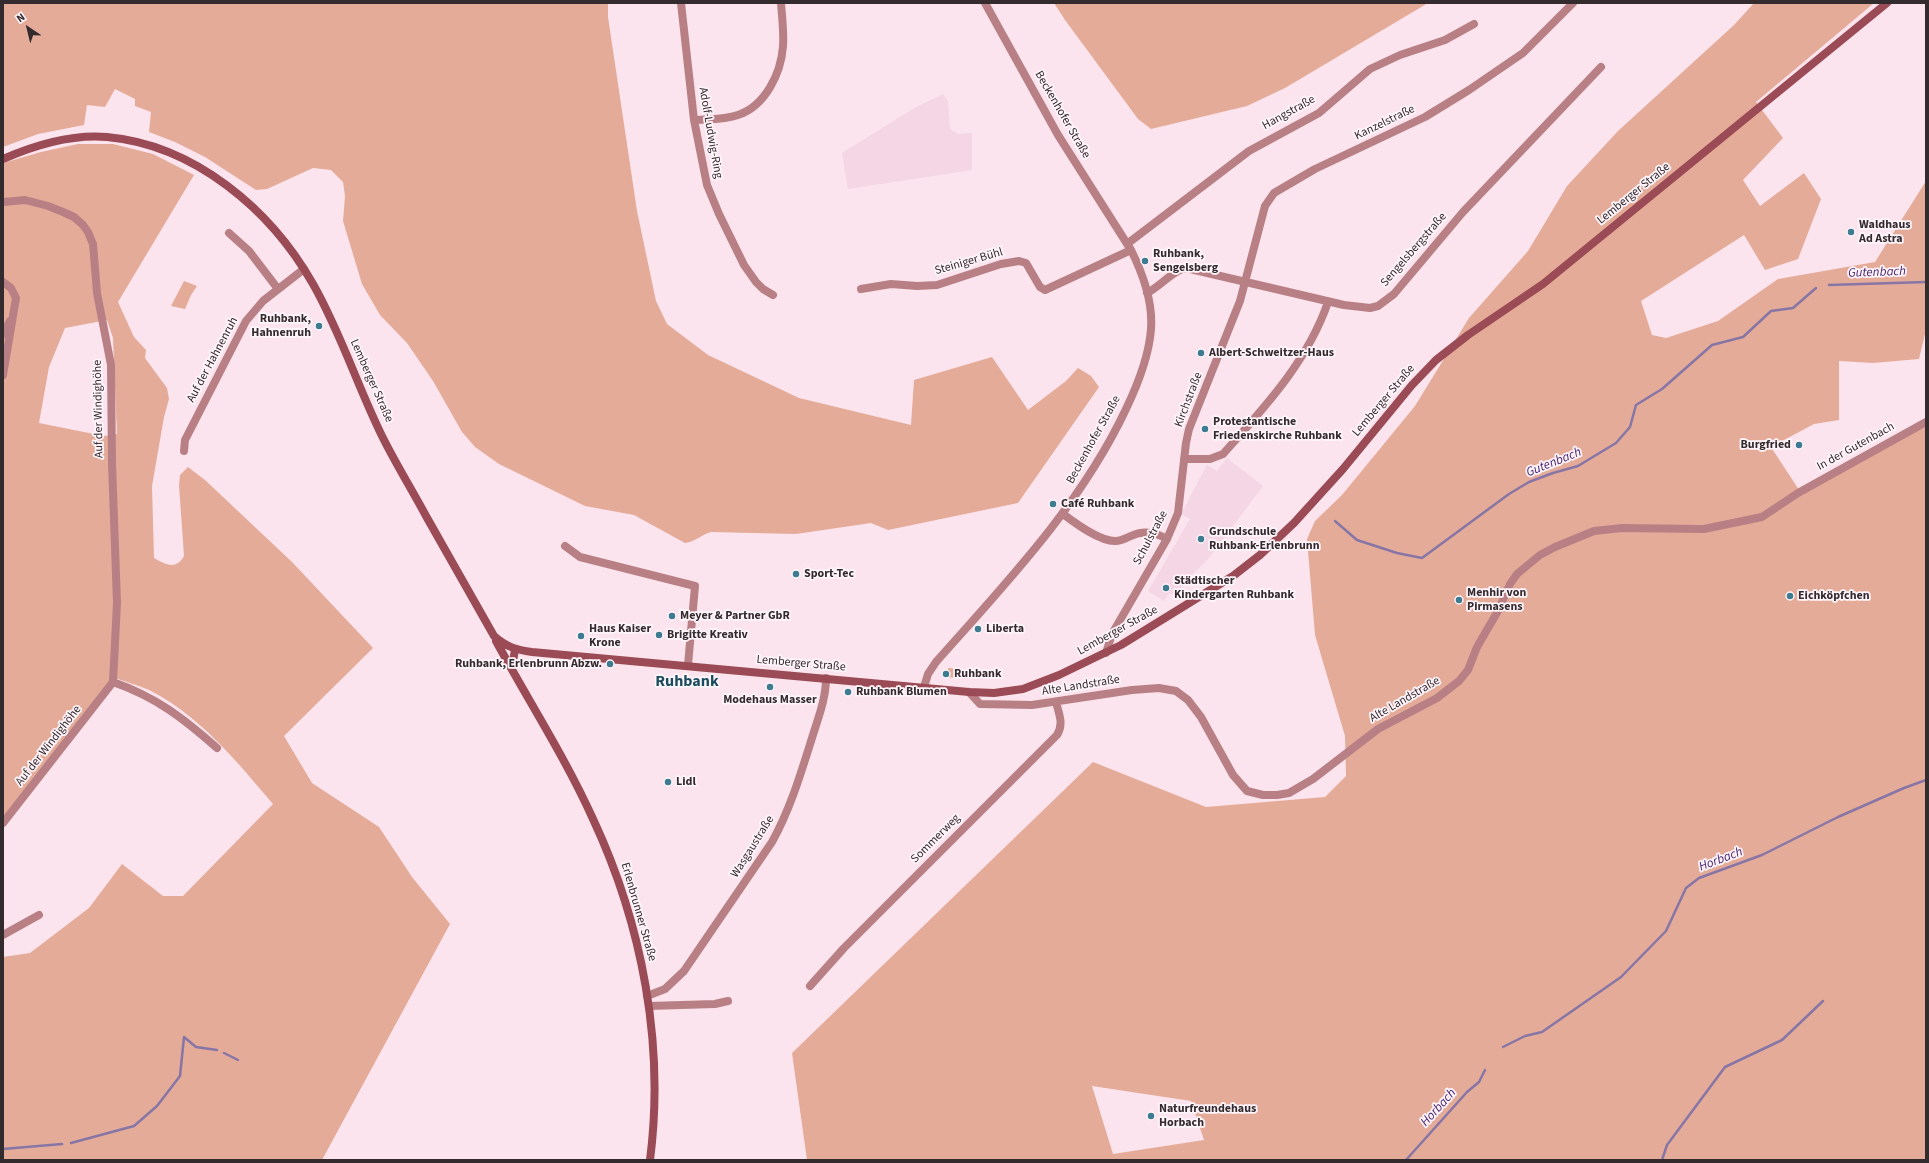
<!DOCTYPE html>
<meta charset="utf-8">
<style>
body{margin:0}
#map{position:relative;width:1929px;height:1163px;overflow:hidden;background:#fbe4ee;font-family:"Source Sans 3",sans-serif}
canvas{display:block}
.frame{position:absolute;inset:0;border:4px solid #342b2f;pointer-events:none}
.north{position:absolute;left:8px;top:8px;width:40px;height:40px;-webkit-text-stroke:3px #fff5fa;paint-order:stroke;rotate:325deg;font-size:11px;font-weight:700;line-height:16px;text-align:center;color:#342b2f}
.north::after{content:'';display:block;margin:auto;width:14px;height:18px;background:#342b2f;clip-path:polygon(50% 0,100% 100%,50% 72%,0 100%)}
</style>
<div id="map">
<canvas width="1929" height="1163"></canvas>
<div class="frame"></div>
<div class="north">N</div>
</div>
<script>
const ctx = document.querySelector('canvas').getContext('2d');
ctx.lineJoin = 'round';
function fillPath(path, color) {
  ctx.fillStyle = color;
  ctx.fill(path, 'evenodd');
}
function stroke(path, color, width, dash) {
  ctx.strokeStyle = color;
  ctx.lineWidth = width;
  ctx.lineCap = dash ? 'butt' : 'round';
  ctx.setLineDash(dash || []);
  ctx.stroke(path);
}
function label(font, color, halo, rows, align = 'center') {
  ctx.font = font + ' "Source Sans 3",sans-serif';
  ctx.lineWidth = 3.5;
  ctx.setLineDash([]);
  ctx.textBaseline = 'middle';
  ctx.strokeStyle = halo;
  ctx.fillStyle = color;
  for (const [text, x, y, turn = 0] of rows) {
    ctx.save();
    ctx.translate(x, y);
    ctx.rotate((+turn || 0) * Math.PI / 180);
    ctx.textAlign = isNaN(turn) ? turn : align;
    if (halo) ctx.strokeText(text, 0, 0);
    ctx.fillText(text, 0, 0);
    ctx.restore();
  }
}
fillPath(new Path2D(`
 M 943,94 L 948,101 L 950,129 L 959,134 L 972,133 L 972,170 L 848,189 L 842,153 L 916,107 Z
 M 1227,458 L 1263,486 L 1208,559 L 1183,584 L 1175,596 L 1169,593 L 1164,601 L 1148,591 L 1190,519 L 1181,514 L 1207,465 L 1217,471 Z`), '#f4d6e4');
fillPath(new Path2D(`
 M 3,3 L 608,3 L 608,17 L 637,211 L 656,301 L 667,324 L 708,355 L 799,398 L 911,425 L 914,380 L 992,357 L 1028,410 L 1066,381 L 1078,368 L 1091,376 L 1099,387 L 1018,503 L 888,530 L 871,523 L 796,534 L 711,532 C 701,535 695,542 685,543 L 634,515 L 585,506 L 499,464 L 475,447 L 462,432 L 433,381 L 407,343 L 380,315 L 362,284 L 343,221 L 345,196 L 343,182 L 331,170 L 313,168 L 267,189 L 256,190 L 205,157 L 175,142 L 149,132 L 151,112 L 135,106 L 135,99 L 115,89 L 105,107 L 87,105 L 84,125 L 38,134 L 3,147 Z
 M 1054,3 L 1428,3 L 1285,88 L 1247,106 L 1151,129 L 1138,119 L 1065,20 Z
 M 1754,3 L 1874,3 L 1756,102 L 1783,138 L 1743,180 L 1760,206 L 1804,173 L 1821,199 L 1798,259 L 1765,270 L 1744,235 L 1641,301 L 1652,335 L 1666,338 L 1718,321 L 1778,279 L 1875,262 L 1926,181 L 1926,330 L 1919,359 L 1873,363 L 1839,361 L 1839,420 L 1814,424 L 1771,447 L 1801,493 L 1926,425 L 1926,1160 L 807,1160 L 792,1053 L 1093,762 L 1206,807 L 1325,797 L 1346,776 L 1345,736 L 1315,635 L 1307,539 L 1315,521 L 1342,495 L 1415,406 L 1469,318 L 1528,251 L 1567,186 L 1618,131 L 1734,25 ZM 1092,1086 L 1191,1101 L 1204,1140 L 1113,1154 Z
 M 78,144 L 113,144 L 153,154 L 194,175 L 118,302 L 134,337 L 146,350 L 145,358 L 167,388 L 169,399 L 164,417 L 152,486 L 154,558 C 166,565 176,570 184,556 L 179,485 L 180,475 L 188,467 L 205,480 L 292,562 L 373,648 L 284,736 L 312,783 L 379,827 L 412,877 L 450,924 L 322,1160 L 3,1160 L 3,957 L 30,953 L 89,908 L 122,864 L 163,896 L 183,896 L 273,804 C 237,762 203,719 153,692 C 140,685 124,682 110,676 L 110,682 L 5,816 L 3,815 L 3,163 L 41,152 ZM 107,320 L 113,338 L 117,434 L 104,436 L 39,423 L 49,367 L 65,328 Z
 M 184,281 L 197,286 L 191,295 L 185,309 L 171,306 Z
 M 948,668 L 970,670 L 969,679 L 947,677 Z`), '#e5ab99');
stroke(new Path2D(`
 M 1829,285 L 1926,282
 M 1335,521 L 1357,540 L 1397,553 L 1422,558 L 1509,494 L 1529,482 L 1553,473 L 1578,466 L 1616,443 L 1630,427 L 1636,405 L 1662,389 L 1712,345 L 1743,337 L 1771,311 L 1793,308 L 1816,288
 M 1503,1047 L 1525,1036 L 1542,1032 L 1621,977 L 1666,931 L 1686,888 L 1699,878 L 1762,855 L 1838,817 L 1904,788 L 1926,780
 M 224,1053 L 238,1060
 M 71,1143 L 134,1126 L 157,1106 L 180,1076 L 184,1037 L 196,1047 L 217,1050
 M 3,1149 L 62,1144
 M 1406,1160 L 1467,1092 L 1479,1082 L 1485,1070
 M 1662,1160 L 1667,1145 L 1725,1067 L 1782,1040 L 1823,1001`), '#8776a5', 2.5);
stroke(new Path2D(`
 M 681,3 L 694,120 L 707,185 L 719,214 L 744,265 L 756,282 L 763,289 L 773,295
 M 694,120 C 708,119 724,120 738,115 C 765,106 781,74 783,46 C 784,32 782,17 781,3
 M 3,202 L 25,200 L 48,206 L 63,212 L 74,217 L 83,225 L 88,232 L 93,244 L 97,293 L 111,365 L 112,463 L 117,603 L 113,682 L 3,823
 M 229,233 L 249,251 L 278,289
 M 1127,244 L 1249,151 L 1319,113 L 1370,69 L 1400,55 L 1445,40 L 1474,24
 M 3,282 L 11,288 L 16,298 L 3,375
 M 861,289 L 891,284 L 917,286 L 937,285 L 1001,264 L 1019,261 L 1026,263 L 1040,287 L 1045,290 L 1131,250
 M 1147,293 C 1159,287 1175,269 1186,268 L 1344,305 L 1370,308 L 1378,306 L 1394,294 L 1463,212 L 1601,67
 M 3,334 L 10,321
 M 184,451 L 185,440 L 246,321 L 263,301 L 304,269
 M 1184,459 L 1210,459 L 1223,454 C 1264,408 1308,361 1328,302
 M 1063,514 C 1075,523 1100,542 1116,541 C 1121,541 1126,538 1131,536 C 1143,530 1155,532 1167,539
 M 565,546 L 580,557 L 695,586 L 688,665
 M 1106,653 L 1112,634 L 1167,539 L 1178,513 L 1186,443 L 1189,429 L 1240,301 L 1265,206 L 1274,193 L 1315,169 L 1425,117 L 1469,90 L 1523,53 L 1573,3
 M 113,682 C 156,697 183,718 217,748
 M 924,687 L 928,674 L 936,662 C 1006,583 1081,505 1126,409 C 1138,384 1149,357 1151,329 C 1153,302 1143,274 1131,250 L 1058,135 L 985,3
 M 969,692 L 980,704 L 1032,705 L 1132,690 L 1159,688 L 1176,691 L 1188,700 L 1201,717 L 1233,775 L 1247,791 L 1263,795 L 1277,795 L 1289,793 L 1313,779 L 1378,729 L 1437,698 L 1459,681 L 1468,670 L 1477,647 L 1498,611 L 1510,584 L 1517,574 L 1540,555 L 1555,547 L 1594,531 L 1622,528 L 1704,529 L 1762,517 L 1798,493 L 1926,422
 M 3,935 L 39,915
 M 810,986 L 844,948 L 1057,735 C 1064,724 1059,714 1056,702
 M 647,996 L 665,989 L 684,971 L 772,842 C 790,810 801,773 812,738 C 818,718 826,699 826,678
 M 649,1006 L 715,1004 L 728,1001`), '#b88085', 8);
stroke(new Path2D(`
 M 3,159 C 35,145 72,134 107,137 C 195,145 271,210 313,284 C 341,333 358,388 383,438 C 396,464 412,490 426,516 C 449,556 471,596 494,636 C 506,647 517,650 532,652 L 969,692 L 994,693 L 1023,689 L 1059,675 L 1121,645 L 1233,576 L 1260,555 L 1294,523 L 1343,469 L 1412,385 L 1436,360 L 1468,335 L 1543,284 L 1887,3
 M 496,641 C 528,700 565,757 593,819 C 642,924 665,1044 650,1160
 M 512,669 L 515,649`), '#9a4b55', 8);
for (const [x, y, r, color] of [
 [1851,232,4,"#3d7b91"],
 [1145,261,4,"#3d7b91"],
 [319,326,4,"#3d7b91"],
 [1201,353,4,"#3d7b91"],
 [1205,429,4,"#3d7b91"],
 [1799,445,4,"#3d7b91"],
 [1053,504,4,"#3d7b91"],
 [1201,539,4,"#3d7b91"],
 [796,574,4,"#3d7b91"],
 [1166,588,4,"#3d7b91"],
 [1790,596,4,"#3d7b91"],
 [1459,600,4,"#3d7b91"],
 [672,616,4,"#3d7b91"],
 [978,629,4,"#3d7b91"],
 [659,635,4,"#3d7b91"],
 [581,636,4,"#3d7b91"],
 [610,664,4,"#3d7b91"],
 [946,674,4,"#3d7b91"],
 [770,687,4,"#3d7b91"],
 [848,692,4,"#3d7b91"],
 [668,782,4,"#3d7b91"],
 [1151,1116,4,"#3d7b91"]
]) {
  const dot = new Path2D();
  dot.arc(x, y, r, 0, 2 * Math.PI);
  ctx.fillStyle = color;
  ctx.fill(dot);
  stroke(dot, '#fff5fa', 1.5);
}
label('12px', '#342b2f', '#fff5fa', [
 ["Hangstraße",1289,113,-29],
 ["Beckenhofer Straße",1062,115,60],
 ["Kanzelstraße",1385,123,-26],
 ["Adolf-Ludwig-Ring",710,133,80],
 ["Lemberger Straße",1634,194,-39],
 ["Sengelsbergstraße",1414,250,-49],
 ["Steiniger Bühl",969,262,-16],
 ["Auf der Hahnenruh",213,360,-62],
 ["Lemberger Straße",371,381,66],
 ["Kirchstraße",1189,400,-69],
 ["Lemberger Straße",1384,401,-50],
 ["Auf der Windighöhe",99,409,-91],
 ["Beckenhofer Straße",1094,440,-61],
 ["In der Gutenbach",1856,447,-29],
 ["Schulstraße",1151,538,-62],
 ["Lemberger Straße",1118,631,-29],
 ["Lemberger Straße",801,664,5],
 ["Alte Landstraße",1081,686,-9],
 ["Alte Landstraße",1405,700,-30],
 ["Auf der Windighöhe",49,746,-52],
 ["Sommerweg",936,839,-45],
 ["Wasgaustraße",753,847,-58],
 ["Erlenbrunner Straße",638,912,74]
]);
label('bold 12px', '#342b2f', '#fff5fa', [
 ["Waldhaus",1859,225],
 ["Ad Astra",1859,239],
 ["Ruhbank,",1153,254],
 ["Sengelsberg",1153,268],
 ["Ruhbank,",311,319,"right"],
 ["Hahnenruh",311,333,"right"],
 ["Albert-Schweitzer-Haus",1209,353],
 ["Protestantische",1213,422],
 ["Friedenskirche Ruhbank",1213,436],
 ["Burgfried",1791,445,"right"],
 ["Café Ruhbank",1061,504],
 ["Grundschule",1209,532],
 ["Ruhbank-Erlenbrunn",1209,546],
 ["Sport-Tec",804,574],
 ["Städtischer",1174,581],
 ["Kindergarten Ruhbank",1174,595],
 ["Menhir von",1467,593],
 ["Pirmasens",1467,607],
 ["Eichköpfchen",1798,596],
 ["Meyer & Partner GbR",680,616],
 ["Haus Kaiser",589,629],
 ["Krone",589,643],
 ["Liberta",986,629],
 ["Brigitte Kreativ",667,635],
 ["Ruhbank, Erlenbrunn Abzw.",602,664,"right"],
 ["Ruhbank",954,674],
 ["Ruhbank Blumen",856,692],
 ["Modehaus Masser",770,700,"center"],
 ["Lidl",676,782],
 ["Naturfreundehaus",1159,1109],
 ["Horbach",1159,1123]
], 'left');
label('italic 13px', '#452572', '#fff5fa', [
 ["Gutenbach",1877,273,-2],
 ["Gutenbach",1554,463,-22],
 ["Horbach",1721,860,-21],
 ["Horbach",1439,1108,-48]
]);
label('bold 16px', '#1b4d5f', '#fff5fa', [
 ["Ruhbank",687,682]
]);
</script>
